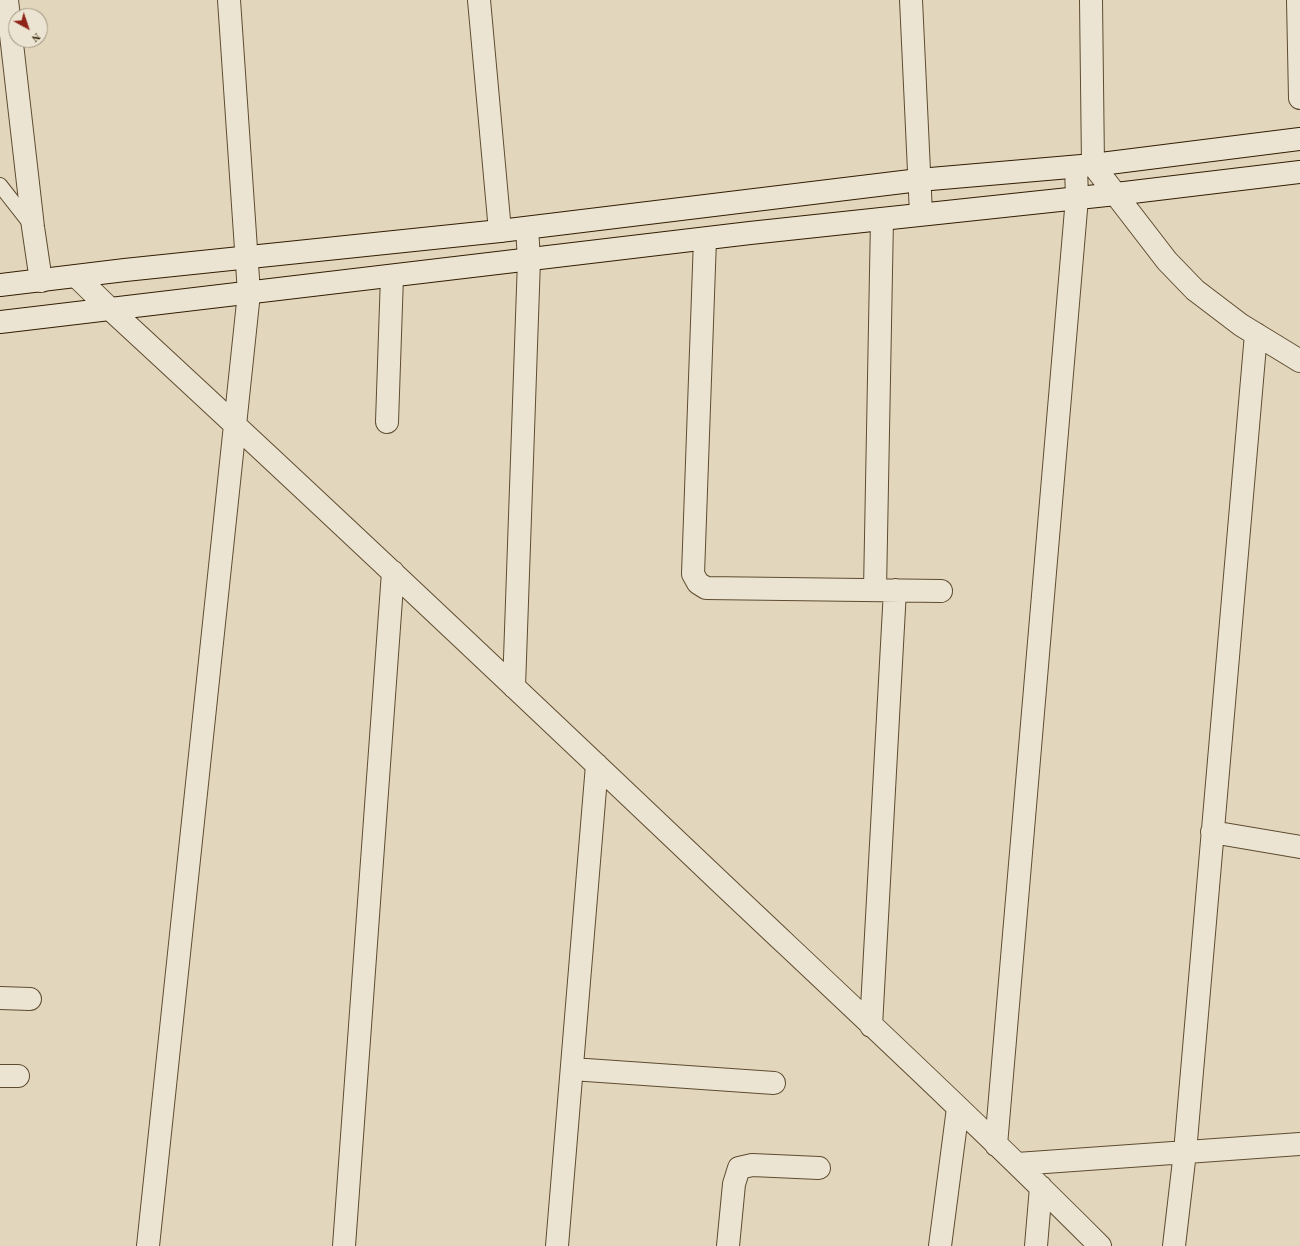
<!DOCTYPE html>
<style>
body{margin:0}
#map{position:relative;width:1300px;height:1246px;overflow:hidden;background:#e2d6bc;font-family:"Old Standard TT",serif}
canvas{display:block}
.north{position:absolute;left:8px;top:8px;width:40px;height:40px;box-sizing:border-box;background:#ece4d3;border:1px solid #a2957f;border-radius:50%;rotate:140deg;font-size:11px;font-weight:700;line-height:16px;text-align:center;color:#321e00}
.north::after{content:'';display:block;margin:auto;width:14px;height:18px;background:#8f2418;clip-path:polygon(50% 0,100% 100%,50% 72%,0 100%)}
</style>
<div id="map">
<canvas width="1300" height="1246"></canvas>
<div class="north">N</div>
</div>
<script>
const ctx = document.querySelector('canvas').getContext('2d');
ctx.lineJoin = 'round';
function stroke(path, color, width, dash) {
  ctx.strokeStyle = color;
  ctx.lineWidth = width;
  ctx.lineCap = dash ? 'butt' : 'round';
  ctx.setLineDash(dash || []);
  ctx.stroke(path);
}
const service = new Path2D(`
 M 0,185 L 32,226`);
const minor = new Path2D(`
 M 7,0 L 33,227 L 41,281
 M 479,0 L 500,231
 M 1091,0 L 1093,165 L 1167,261 L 1195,290 L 1241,325 L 1300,361
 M 1298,0 L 1300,98
 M 705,239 L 693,574 L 698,583 L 706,588 L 941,591
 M 77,277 L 110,309 C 315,498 517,689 719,881 C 847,1002 976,1122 1100,1246
 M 387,422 L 392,276
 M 875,590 L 882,219
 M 514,687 L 529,260 L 527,228
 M 1212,832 L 1300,847
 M 0,998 L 30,999
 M 871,1026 L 895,590
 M 572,1069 L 774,1083
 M 0,1076 L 18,1076
 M 996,1145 L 1077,198 L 1076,167
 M 1017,1164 L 1300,1144
 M 148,1246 L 249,293 L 229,0
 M 344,1246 L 393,572
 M 557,1246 L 597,765
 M 728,1246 L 734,1184 L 739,1168 L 752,1165 L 819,1168
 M 940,1246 L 958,1108
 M 1036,1246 L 1041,1187
 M 1174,1246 L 1185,1152 L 1256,334`);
const tertiary = new Path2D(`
 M 911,0 L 921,214`);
const secondary = new Path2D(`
 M 0,285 L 125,270 L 500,231 L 919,180 L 1093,165 L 1300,139
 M 0,322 L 750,233 L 1116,194 L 1300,172`);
stroke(service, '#5e4c2f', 16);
stroke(minor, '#5e4c2f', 24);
stroke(tertiary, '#5e4c2f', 24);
stroke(secondary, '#321e00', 24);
stroke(service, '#ece4d3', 14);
stroke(minor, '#ece4d3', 22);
stroke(tertiary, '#ece4d3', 22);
stroke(secondary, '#ece4d3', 22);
</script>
